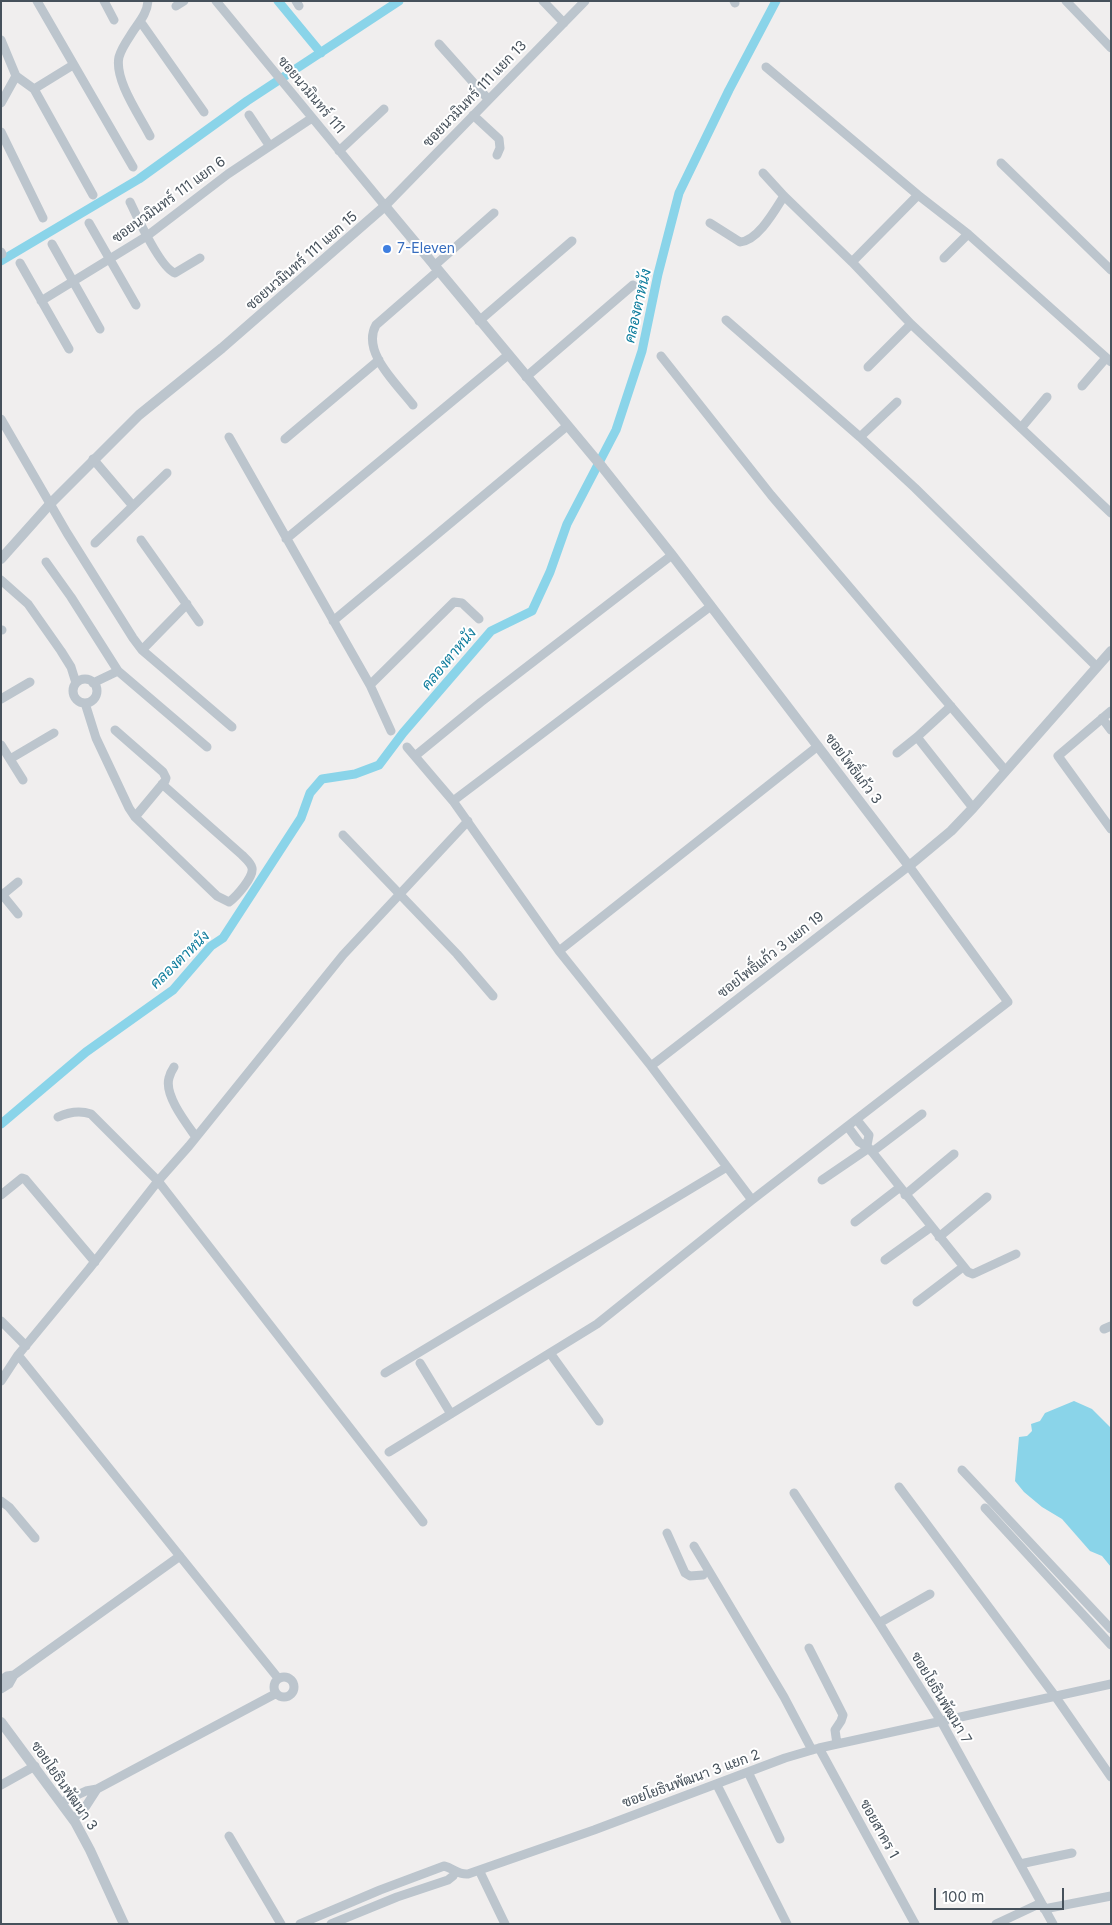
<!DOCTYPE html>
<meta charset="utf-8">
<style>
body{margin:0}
#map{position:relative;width:1112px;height:1925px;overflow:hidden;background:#f0eeee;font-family:Inter,sans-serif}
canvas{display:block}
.frame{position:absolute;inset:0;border:2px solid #46515b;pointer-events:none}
.scale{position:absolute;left:934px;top:1888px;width:130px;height:22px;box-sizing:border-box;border:2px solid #46515b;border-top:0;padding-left:6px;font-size:15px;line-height:18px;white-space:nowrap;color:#46515b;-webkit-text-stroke:4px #fff;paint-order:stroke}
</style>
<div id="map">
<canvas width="1112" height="1925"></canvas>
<div class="frame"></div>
<div class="scale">100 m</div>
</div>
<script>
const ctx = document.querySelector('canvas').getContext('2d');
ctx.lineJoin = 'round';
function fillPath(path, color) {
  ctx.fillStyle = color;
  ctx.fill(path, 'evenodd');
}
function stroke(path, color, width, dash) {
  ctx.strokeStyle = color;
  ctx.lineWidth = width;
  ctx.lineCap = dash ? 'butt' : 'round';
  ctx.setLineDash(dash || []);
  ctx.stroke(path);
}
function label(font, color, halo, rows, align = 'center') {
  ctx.font = font + ' Inter,Sarabun,sans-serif';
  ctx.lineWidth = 4;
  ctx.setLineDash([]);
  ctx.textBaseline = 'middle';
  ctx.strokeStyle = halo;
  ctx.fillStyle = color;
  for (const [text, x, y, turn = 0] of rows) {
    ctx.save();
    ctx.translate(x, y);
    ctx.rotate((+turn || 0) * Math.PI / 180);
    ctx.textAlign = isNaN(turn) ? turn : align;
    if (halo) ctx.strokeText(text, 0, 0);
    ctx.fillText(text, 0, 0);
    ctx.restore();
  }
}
fillPath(new Path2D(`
 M 1074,1401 L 1092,1409 L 1111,1428 L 1111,1567 L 1102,1556 L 1090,1551 L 1062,1519 L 1042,1507 L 1024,1492 L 1015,1481 L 1019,1437 L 1027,1436 L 1032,1431 L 1031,1424 L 1040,1421 L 1045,1413 Z`), '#8ad4e9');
stroke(new Path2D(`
 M 278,1 L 321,53
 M 1,261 L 139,179 L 247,101 L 399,1
 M 1,1124 L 86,1052 L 173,990 L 211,946 L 223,938 L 301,818 L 310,793 L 322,779 L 355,774 L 379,765 L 403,733 L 491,631 L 532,611 L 550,572 L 567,524 L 616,430 L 642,351 L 658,274 L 679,193 L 729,90 L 776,1`), '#8ad4e9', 9);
stroke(new Path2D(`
 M 37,1 L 133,167
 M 104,1 L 114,20
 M 148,1 C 147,15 137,24 130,36 C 126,42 121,50 119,57 C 114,80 140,116 150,136
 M 216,1 L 385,206 L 585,1
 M 296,1 L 299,6
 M 543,1 L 564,23
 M 734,1 L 735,3
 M 1066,1 L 1111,48
 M 176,6 L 184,1
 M 140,21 L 204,112
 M 1,40 L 16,76 L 1,103
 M 439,44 L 488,99
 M 766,67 L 918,195 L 968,234 L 1111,362
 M 16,76 L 34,89 L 73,65
 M 34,89 L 93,195
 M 249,115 L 269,145
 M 473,115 L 499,139 L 500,148 L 497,155
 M 1,132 L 43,218
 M 339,151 L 384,109
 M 1001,163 L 1111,270
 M 763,173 L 784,196 L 852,262 L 911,324 L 1111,513
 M 130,202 C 137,217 161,269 175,273 L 200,258
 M 89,223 L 136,305
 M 710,223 L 740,242 C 758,241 775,210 784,196
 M 52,244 L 100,329
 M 1,252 L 2,254
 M 944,258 L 968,234
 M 852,262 L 918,195
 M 20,263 L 69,349
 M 434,266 L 494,213
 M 41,301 L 147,236 L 228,174 L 312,118
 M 726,320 L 860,437 L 915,488 L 1097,667
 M 479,321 L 572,241
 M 661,356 L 771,495 L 1005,770
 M 868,367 L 911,324
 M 526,377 L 633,285
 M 1082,386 L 1106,358
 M 413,405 C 397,384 361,352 376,325 L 438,271
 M 1,419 L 67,533 L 133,638 L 142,650 L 232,727
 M 1021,428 L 1047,397
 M 229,437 L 370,685 L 391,731
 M 860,437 L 897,402
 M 285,439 L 379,360
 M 93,459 L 133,506 L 95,543
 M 133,506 L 167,473
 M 286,539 L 508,355
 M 141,540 L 199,622
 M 46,562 L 71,597 L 118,671 L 207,747
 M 1,580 L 28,604 L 61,651 L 71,667 L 76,683
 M 333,621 L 567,426
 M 1,630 L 2,630
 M 142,650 L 187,604
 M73 691a12 12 0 1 1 24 0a12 12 0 1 1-24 0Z
 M 93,683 L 118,671
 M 370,685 L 454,602 L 462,603 L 479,619
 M 1,699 L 30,682
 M 85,703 L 96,738 L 129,808 L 135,817 L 217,896 L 229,902 C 236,897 254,877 252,868 C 251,863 246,859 242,855 L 162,784
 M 1111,711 L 1058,756 L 1111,829
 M 1102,718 L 1111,730
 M 115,730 L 163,772 L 166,778 L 165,781 L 135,817
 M 917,737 L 973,808
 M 1,745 L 23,780
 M 407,747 L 453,801 L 559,951 L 651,1066 L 752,1200
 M 897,753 L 917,737 L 951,706
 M 415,756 L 481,702 L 672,555
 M 10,759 L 54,733
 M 453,801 L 711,606
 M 343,835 L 457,954 L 493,996
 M 1,893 L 18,914
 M 1,896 L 18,882
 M 559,951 L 818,746
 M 174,1067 C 172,1070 170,1074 169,1078 C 164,1095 186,1123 196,1137
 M 58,1117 C 69,1112 79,1110 91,1114 L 158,1181 L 423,1522
 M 857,1120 L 869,1135 L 867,1145
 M 848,1127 L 859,1142 L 869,1148 L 968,1272 L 973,1274 L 1016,1254
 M 872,1152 L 922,1114
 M 822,1180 L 869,1148
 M 1,1195 L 22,1178 L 25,1179 L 95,1262
 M 905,1195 L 954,1154
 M 855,1222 L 899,1188
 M 939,1237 L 987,1197
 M 885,1260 L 931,1227
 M 917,1302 L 963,1267
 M 1,1321 L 26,1346
 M 1104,1329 L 1111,1326
 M 550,1353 L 599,1421
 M 18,1355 L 278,1678
 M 420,1363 L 451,1414
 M 385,1373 L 727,1167
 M 1,1381 L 18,1355 L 89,1269 L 158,1181 L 189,1146 L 343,955 L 468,821
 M 389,1452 L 597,1324 L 752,1200 L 1008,1002 L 909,866 L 651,1066
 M 962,1470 L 1111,1629
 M 899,1487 L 1055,1696 L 1111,1777
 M 794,1493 L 879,1623 L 941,1721 L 1053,1924
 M 1,1501 L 9,1507 L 35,1538
 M 985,1508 L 1111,1645
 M 667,1533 L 685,1573 L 690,1576 L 703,1575
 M 694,1546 L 784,1697 L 812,1750
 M 879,1623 L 930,1594
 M 809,1648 L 843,1715 L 841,1721 L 835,1730 L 837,1744
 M274 1687a10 10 0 1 1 20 0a10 10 0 1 1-20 0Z
 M 1,1680 L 7,1676 L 14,1675
 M 1,1689 L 9,1684 L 14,1675 L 180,1556
 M 819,1748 L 915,1924
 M 748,1772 L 780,1839
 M 1,1785 L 35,1766
 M 717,1785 L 787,1924
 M 62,1802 L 86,1791 L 97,1789 L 275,1694
 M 73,1819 L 86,1806 L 97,1789
 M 229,1836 L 281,1924
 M 1020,1864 L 1072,1853
 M 479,1870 L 505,1924
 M 1044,1909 L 1111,1896
 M 300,1924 L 380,1890 L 444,1866 C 453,1868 458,1875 468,1874 L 594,1830 L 785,1758 L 819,1748 L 1111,1684
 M 331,1924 L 397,1897 L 448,1880 L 453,1876 L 455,1871
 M 996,1924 L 1041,1903`), '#bcc5cd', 9);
stroke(new Path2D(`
 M 1,559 L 50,504 L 139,415 L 222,348 L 385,206 L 603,468 L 672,555 L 909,866 L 951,831 L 973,808 L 1111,651
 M 1,1722 L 75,1822 L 90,1850 L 124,1924`), '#bcc5cd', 10);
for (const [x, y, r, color] of [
 [387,249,5,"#3f7fe0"]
]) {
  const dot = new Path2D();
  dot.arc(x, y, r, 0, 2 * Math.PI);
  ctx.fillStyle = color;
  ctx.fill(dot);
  stroke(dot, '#fff', 2);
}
label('14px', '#46515b', '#fff', [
 ["ซอยนวมินทร์ 111 แยก 13",475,94,-46],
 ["ซอยนวมินทร์ 111",311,95,50],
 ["ซอยนวมินทร์ 111 แยก 6",169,200,-36],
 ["ซอยนวมินทร์ 111 แยก 15",302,261,-41],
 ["ซอยโพธิ์แก้ว 3",853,769,53],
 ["ซอยโพธิ์แก้ว 3 แยก 19",771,955,-38],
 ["ซอยโยธินพัฒนา 7",941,1698,59],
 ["ซอยโยธินพัฒนา 3 แยก 2",691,1779,-20],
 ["ซอยโยธินพัฒนา 3",64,1786,55],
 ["ซอยสาคร 1",879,1829,61]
]);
label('14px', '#366cbe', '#fff', [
 ["7-Eleven",397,249]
], 'left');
label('italic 15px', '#0f7d9d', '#fff', [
 ["คลองตาหนัง",638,306,-77],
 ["คลองตาหนัง",449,659,-50],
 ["คลองตาหนัง",180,960,-44]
]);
</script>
